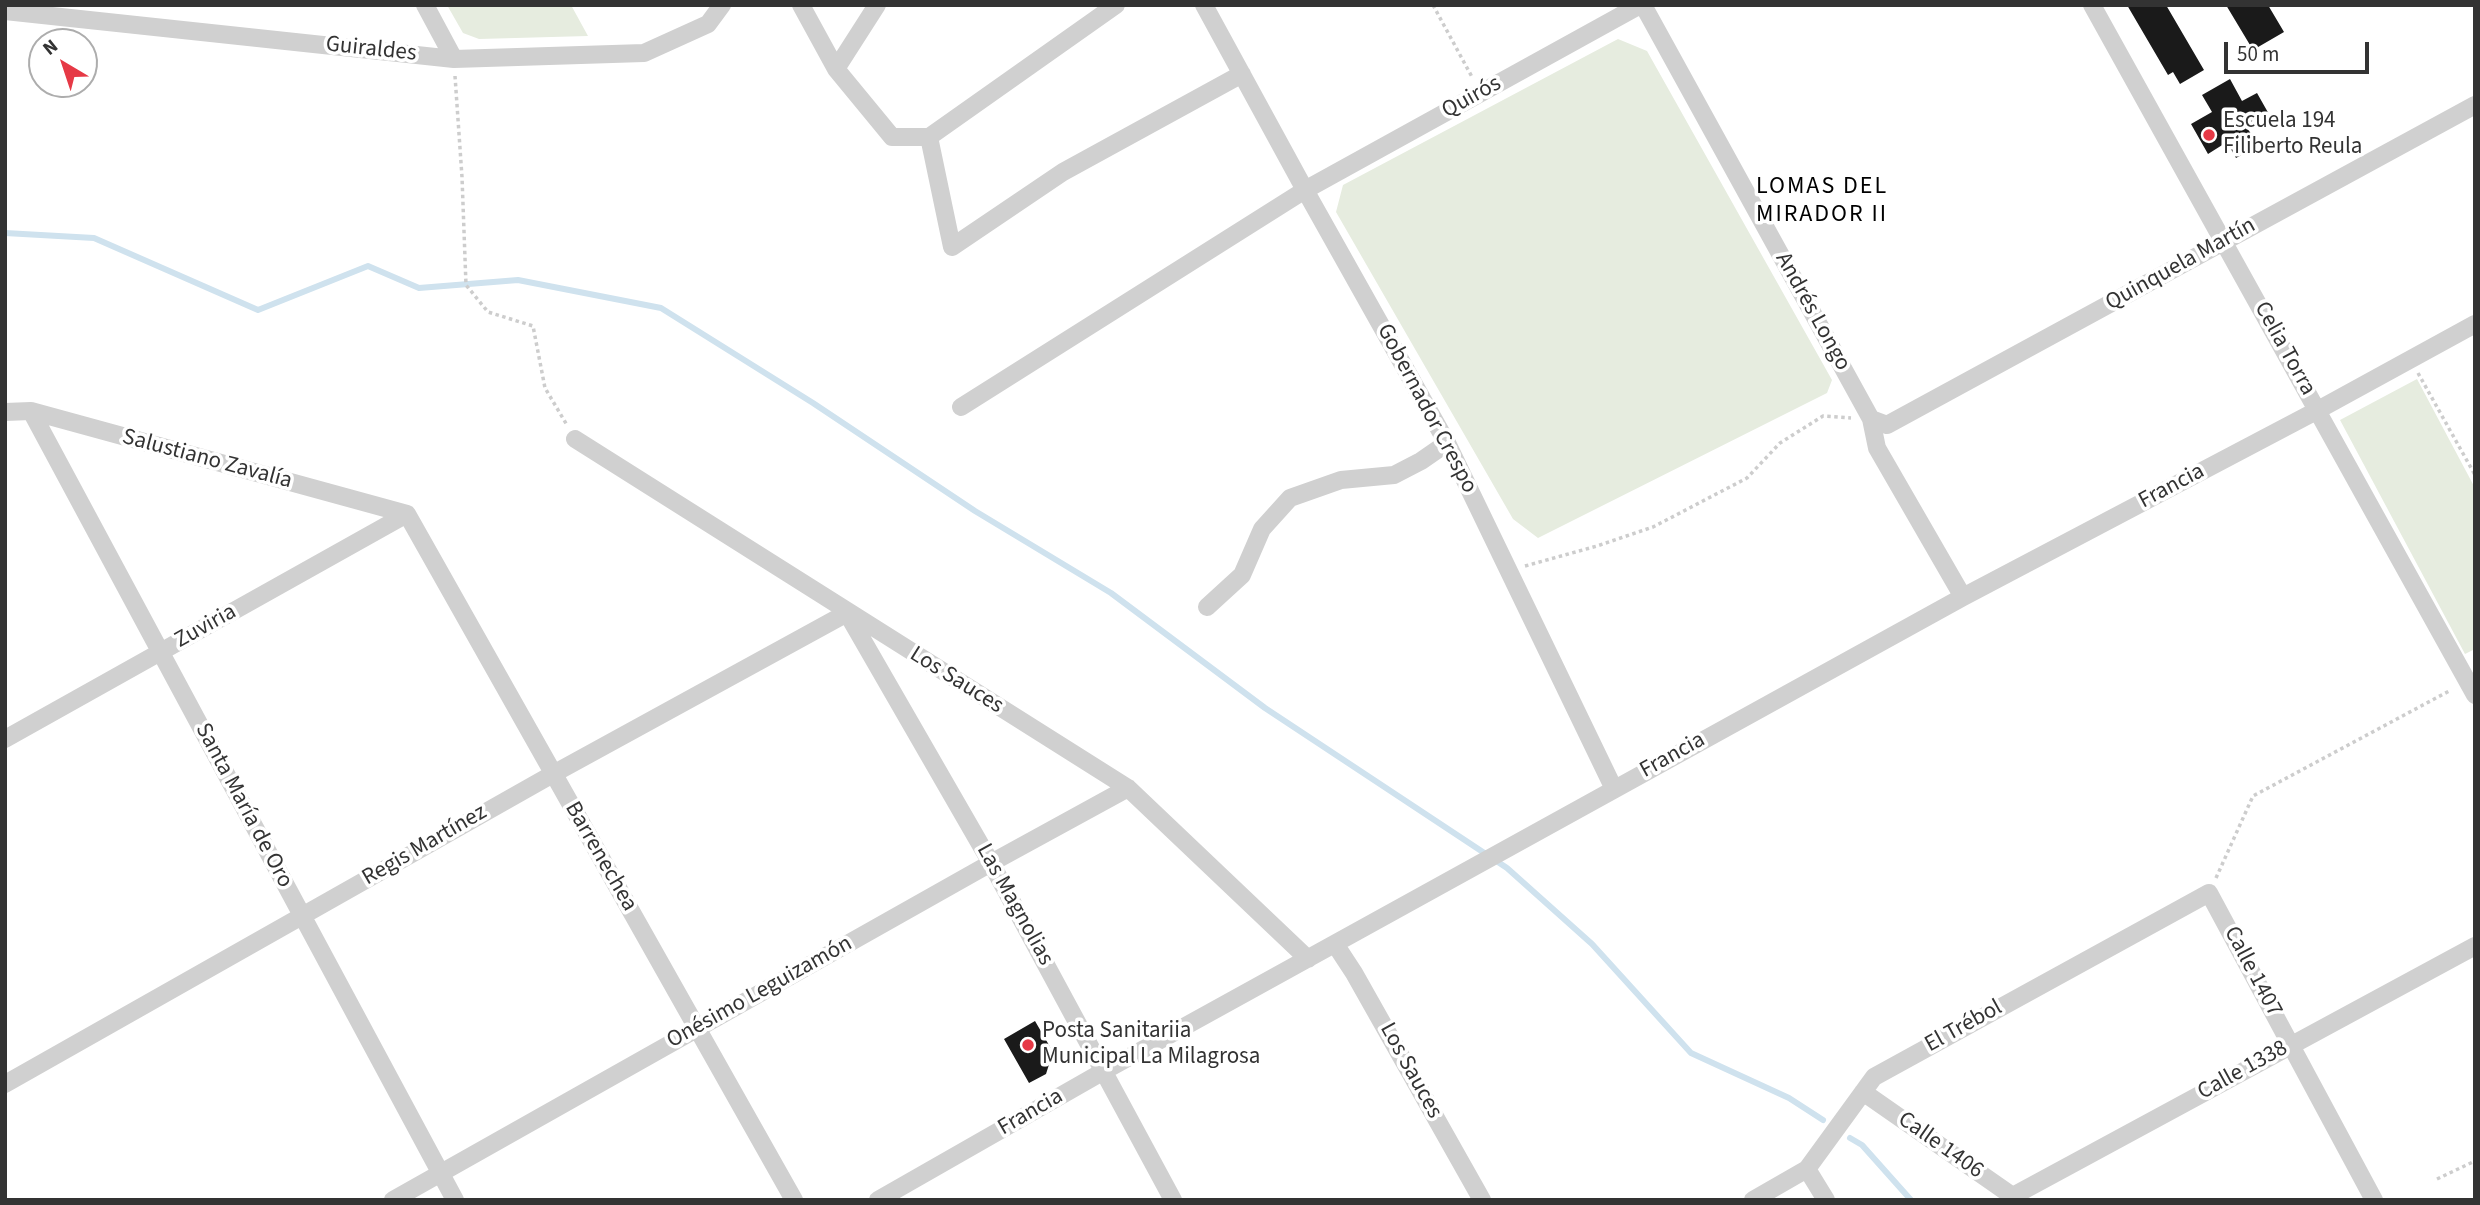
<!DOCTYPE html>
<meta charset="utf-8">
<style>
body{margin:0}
#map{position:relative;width:2480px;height:1205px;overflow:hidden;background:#fff;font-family:"Source Sans 3",sans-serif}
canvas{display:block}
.frame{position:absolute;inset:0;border:7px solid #333;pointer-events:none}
.north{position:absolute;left:28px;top:28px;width:70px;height:70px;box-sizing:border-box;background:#fff;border:2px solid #adadad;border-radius:50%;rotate:321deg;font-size:19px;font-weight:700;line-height:28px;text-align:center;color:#333}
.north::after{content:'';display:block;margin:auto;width:24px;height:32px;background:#e63946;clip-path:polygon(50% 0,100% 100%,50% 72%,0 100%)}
.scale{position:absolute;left:2224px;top:42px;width:145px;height:32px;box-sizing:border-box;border:4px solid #333;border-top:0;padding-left:9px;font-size:21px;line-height:24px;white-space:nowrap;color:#333;-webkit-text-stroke:5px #fff;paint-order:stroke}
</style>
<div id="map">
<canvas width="2480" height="1205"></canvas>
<div class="frame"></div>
<div class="north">N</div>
<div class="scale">50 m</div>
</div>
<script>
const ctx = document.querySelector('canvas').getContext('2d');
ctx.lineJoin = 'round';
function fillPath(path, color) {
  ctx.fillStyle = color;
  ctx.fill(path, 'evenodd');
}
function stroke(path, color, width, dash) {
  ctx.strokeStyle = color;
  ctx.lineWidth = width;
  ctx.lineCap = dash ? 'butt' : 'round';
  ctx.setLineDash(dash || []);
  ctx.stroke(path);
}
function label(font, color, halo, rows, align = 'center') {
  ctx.font = font + ' "Source Sans 3",sans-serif';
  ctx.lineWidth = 7;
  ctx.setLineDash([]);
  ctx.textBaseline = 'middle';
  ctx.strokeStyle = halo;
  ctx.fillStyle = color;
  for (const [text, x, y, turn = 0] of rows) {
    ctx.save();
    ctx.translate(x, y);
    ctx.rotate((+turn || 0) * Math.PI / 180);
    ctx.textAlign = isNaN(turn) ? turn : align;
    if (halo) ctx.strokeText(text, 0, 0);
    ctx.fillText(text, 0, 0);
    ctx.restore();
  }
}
fillPath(new Path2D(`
 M 447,5 L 571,5 L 588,36 L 479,39 L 463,33 Z
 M 1618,39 L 1647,51 L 1832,380 L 1827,393 L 1538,538 L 1513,519 L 1336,212 L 1343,185 Z
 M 2417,379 L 2475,488 L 2475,649 L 2465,654 L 2340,420 Z`), '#e6ecdf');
stroke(new Path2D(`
 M 5,233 L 94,238 L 258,310 L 368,266 L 419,288 L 518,280 L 661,308 L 813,403 L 975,511 L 1111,593 L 1265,708 L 1507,868 L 1592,944 L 1691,1053 L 1789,1098 L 1823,1120
 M 1850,1138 L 1862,1145 L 1911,1200`), '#cfe2ee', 6);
fillPath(new Path2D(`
 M 2127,5 L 2166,5 L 2204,70 L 2180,84 L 2173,72 L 2168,75 Z
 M 2226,5 L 2268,5 L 2284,32 L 2253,50 Z
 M 2230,79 L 2242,101 L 2257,93 L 2270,116 L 2248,129 L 2258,146 L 2236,158 L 2227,142 L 2208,154 L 2191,124 L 2212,112 L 2202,95 Z
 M 1035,1021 L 1053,1052 L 1046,1074 L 1029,1083 L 1004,1039 Z`), '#1a1a1a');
stroke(new Path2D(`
 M 1433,5 L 1472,77
 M 455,76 L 462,177 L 466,285 L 488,312 L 533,326 L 545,388 L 567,425
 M 2418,373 L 2475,475
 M 1525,566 L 1597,546 L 1653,527 L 1747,478 L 1780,443 L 1823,416 L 1851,418
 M 2216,878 L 2253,796 L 2451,690
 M 2437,1179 L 2475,1161`), '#cdcdcd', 3.5, [3.5, 3.5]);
stroke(new Path2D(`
 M 425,5 L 454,59
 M 801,5 L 836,69 L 892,137 L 929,137 L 1116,5
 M 1204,5 L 1305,190 L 1447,443 L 1614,789
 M 1643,5 L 1871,419 L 1877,448 L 1963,597
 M 2092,5 L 2475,695
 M 5,11 L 454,59 L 644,53 L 708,24 L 722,5
 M 836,69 L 877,5
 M 929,137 L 952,247 L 1063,172 L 1242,74
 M 961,407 L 1305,190 L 1640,5
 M 31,411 L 455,1200
 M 5,412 L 31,411 L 407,514
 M 1871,419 L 1887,425 L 2475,105
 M 575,439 L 1128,788 L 1308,959
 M 407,514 L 794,1200
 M 1207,607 L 1242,575 L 1262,529 L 1290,498 L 1341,480 L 1394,475 L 1421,461 L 1447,443
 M 5,739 L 407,514
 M 1335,944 L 1354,973 L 1482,1200
 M 5,1084 L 553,774 L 847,613 L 991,863 L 1173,1200
 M 1863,1092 L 2018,1200
 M 1807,1169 L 1826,1200
 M 2013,1196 L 2475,946
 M 393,1200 L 991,863 L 1128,788
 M 878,1200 L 1104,1071 L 1963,597 L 2318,410 L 2475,324
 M 1753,1200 L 1807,1169 L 1874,1077 L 2209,893 L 2374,1200`), '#d0d0d0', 18);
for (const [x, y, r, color] of [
 [2209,135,7,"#e63946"],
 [1028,1045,7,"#e63946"]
]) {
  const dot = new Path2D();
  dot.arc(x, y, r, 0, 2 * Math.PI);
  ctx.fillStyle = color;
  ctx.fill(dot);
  stroke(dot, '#fff', 2.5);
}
label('23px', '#333', '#fff', [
 ["Guiraldes",371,50,6],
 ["Quirós",1472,98,-29],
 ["Quinquela Martín",2181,265,-29],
 ["Andrés Longo",1812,312,61],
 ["Celia Torra",2284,349,61],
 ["Gobernador Crespo",1426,409,62],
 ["Salustiano Zavalía",207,460,15],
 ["Francia",2172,487,-28],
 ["Zuviria",206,627,-29],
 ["Los Sauces",956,681,32],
 ["Francia",1673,756,-29],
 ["Santa María de Oro",243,806,62],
 ["Regis Martínez",425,846,-30],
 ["Barrenechea",600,857,60],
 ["Las Magnolias",1014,905,61],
 ["Calle 1407",2252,972,62],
 ["Onésimo Leguizamón",760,993,-29],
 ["El Trébol",1964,1027,-29],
 ["Los Sauces",1410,1071,61],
 ["Calle 1338",2243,1071,-29],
 ["Francia",1031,1113,-30],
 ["Calle 1406",1940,1146,35]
]);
label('23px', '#333', '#fff', [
 ["Escuela 194",2223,122],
 ["Filiberto Reula",2223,148],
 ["Posta Sanitariia",1042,1032],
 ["Municipal La Milagrosa",1042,1058]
], 'left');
ctx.letterSpacing = '2px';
label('24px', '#000', '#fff', [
 ["LOMAS DEL",1822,188],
 ["MIRADOR II",1822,216]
]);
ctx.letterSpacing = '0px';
</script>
